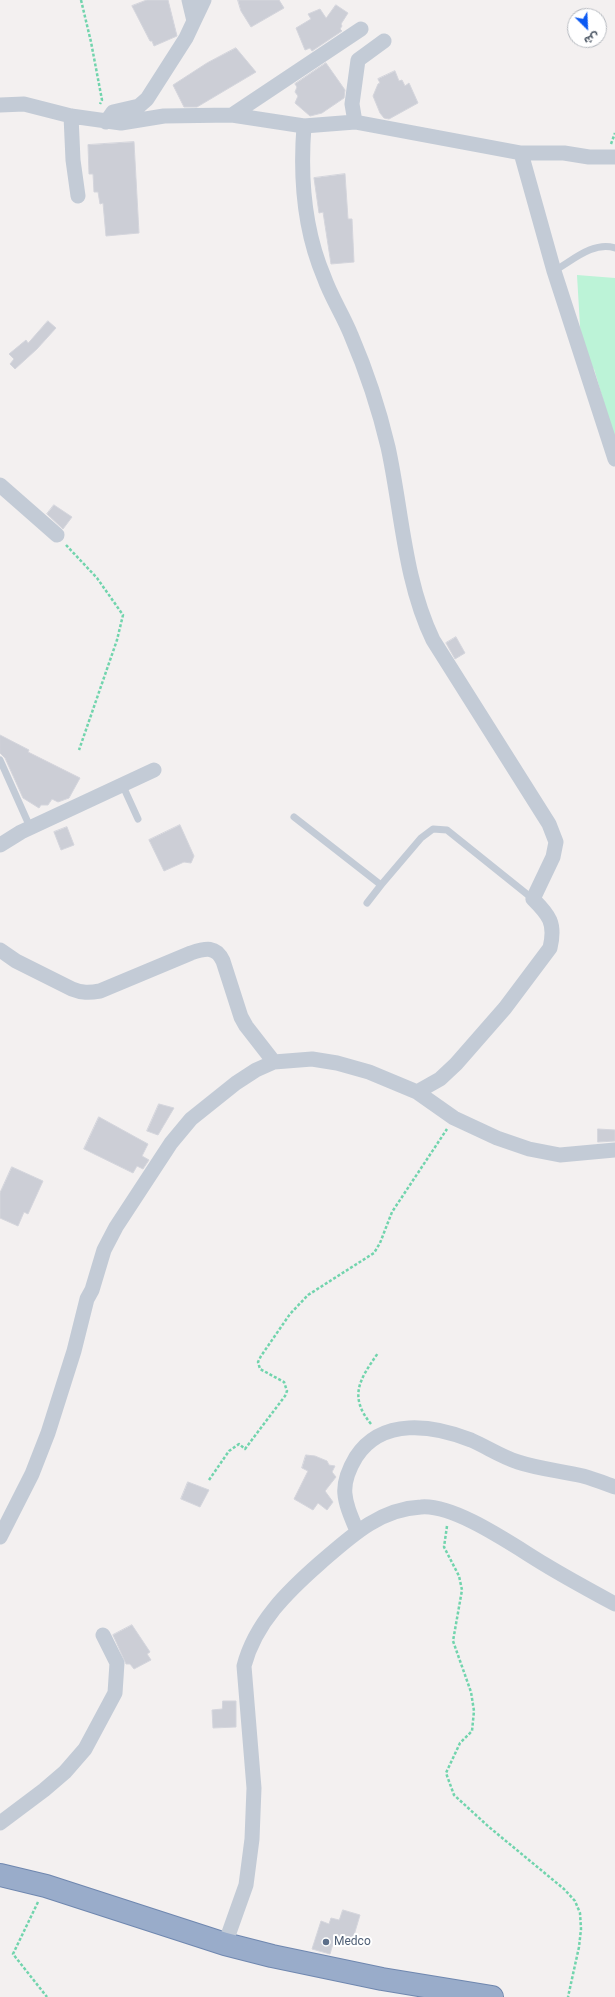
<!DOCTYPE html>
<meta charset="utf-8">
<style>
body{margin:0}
#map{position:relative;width:615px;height:1997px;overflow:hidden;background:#f3f0f0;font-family:Roboto,"Noto Sans Arabic",sans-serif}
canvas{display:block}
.north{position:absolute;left:567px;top:8px;width:40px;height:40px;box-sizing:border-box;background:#fff;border:1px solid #b5b9bf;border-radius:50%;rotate:156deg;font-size:11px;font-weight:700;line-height:16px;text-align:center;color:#46515f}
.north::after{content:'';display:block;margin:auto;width:14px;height:18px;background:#0a59f3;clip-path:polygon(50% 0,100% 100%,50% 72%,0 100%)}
</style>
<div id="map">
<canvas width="615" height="1997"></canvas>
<div class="north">ش</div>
</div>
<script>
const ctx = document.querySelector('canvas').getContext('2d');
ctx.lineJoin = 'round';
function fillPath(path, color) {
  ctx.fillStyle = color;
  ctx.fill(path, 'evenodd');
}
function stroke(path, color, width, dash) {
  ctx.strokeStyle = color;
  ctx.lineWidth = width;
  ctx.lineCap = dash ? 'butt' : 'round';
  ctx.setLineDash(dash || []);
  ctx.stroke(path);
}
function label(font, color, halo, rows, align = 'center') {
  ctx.font = font + ' Roboto,sans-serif';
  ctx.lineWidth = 4;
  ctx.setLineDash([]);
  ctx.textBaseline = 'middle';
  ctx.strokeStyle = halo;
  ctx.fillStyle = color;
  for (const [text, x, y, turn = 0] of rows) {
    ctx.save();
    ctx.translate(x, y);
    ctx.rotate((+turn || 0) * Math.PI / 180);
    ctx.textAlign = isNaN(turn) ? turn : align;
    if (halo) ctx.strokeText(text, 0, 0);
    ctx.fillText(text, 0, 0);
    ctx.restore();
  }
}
fillPath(new Path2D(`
 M 577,275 L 615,278 L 615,440 L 594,369 L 582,360 Z`), '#bcf3d7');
const building = new Path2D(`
 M 147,0 L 168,0 L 177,36 L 154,46 L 152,41 L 150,41 L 132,6 Z
 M 238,0 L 279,0 L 284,8 L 251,27 L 241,11 Z
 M 336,5 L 348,13 L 341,24 L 342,26 L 340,29 L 342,31 L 312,51 L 310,48 L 305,50 L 296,28 L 311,19 L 308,14 L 320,9 L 326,18 Z
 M 236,48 L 256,72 L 197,107 L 184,107 L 173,85 L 207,63 Z
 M 326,63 L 345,90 L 344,98 L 322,113 L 310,116 L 295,103 L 298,96 L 295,92 L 297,87 L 295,84 Z
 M 395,71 L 399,81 L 402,80 L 405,86 L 409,83 L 418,103 L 389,119 L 384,118 L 380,113 L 373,96 L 378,84 L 380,83 L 378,79 Z
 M 134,142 L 139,233 L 106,236 L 103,203 L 100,204 L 98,192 L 94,192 L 93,174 L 89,174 L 88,145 Z
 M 345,174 L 348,219 L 352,219 L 354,262 L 331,264 L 323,212 L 319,213 L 314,178 Z
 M 48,321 L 56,328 L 37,349 L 15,369 L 10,364 L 14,359 L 9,354 L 26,340 L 28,343 Z
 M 54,505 L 72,517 L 63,529 L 47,514 Z
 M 456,637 L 465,653 L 455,659 L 446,643 Z
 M 0,735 L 29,750 L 28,752 L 80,778 L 69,798 L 58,802 L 52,799 L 48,805 L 41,805 L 39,808 L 23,798 L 5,758 L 0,753 Z
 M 180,825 L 194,856 L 191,863 L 184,862 L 164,871 L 149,840 Z
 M 67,827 L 74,845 L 61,850 L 54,832 Z
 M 159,1104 L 174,1108 L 158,1135 L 147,1131 Z
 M 99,1117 L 148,1144 L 142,1156 L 149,1160 L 143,1169 L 137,1166 L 133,1173 L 84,1149 Z
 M 598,1129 L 615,1130 L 615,1141 L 598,1142 Z
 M 12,1167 L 43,1181 L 28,1214 L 24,1212 L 18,1226 L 0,1218 L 0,1193 Z
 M 306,1455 L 315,1456 L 327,1461 L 329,1465 L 335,1466 L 332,1472 L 336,1477 L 325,1491 L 333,1502 L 327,1510 L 318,1503 L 313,1510 L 294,1499 L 308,1471 L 302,1468 Z
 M 188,1482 L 209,1490 L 200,1507 L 181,1499 Z
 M 132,1625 L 150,1652 L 147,1654 L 151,1660 L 134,1669 L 130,1664 L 126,1664 L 113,1635 Z
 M 223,1701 L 236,1701 L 236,1727 L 213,1728 L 212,1710 L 222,1709 Z
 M 343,1910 L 360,1915 L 352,1942 L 335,1937 L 330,1954 L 312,1949 L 321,1921 L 329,1924 L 331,1918 L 339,1920 Z`);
fillPath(building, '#ccced6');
stroke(building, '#d4d5dc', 1);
const trunk = new Path2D(`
 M 0,1875 L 46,1886 L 225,1944 L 272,1956 L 382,1979 L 492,1997`);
stroke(trunk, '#6f87af', 24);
stroke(new Path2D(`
 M 81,0 L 91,42 L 102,100 L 100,104
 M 611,144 L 615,133
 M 66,545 L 97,578 L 123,615 L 117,640 L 79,750
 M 371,1424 C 348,1396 360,1379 378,1353
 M 209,1480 L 229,1451 L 239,1444 L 245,1449 L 285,1396 L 287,1391 L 284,1382 L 260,1369 L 258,1362 L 261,1356 L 290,1314 L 308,1295 L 374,1253 L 380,1243 L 392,1212 L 447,1129
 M 447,1526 L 444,1547 L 459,1576 L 462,1590 L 453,1641 L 471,1692 L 474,1711 L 472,1731 L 460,1743 L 446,1773 L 454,1795 L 489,1827 L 564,1889 L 575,1901 L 580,1913 L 581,1929 L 579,1947 L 568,1997
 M 38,1902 L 13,1954 L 47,1997`), '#71d4ad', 2.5, [3, 2]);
stroke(new Path2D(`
 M 554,271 C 572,261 593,241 615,248
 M 0,760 L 30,827
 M 122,784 L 138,819
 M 294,817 L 381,885 L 421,838 L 433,829 L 447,830 L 533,899
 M 367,903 L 381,885`), '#c3cbd6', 7);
stroke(new Path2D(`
 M 194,21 L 204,0
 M 0,105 L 24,104 L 71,116 L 121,123 L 164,116 L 232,115 L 304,126 L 355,122 L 521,153 L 564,153 L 589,157 L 615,157
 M 232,115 L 361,29
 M 71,116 L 73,160 L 78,196
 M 106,122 L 113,112 L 139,106 L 147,99 L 186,38 L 194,21 L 189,0
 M 355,122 L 352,104 L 358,60 L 384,41
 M 304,126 C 300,177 304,230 324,277 C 331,297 343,315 351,335 C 366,370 379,409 388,447 C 402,511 404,580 433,640 L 549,824 L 556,842 L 553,857 L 533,899 C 549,915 556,923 550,948 L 505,1008 L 456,1064 L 440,1079 L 417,1092
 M 521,153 L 554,271 L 615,459
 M 0,485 L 57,535
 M 0,845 L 21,832 L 154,770
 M 0,950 L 16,961 L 72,989 C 82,993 89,993 100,991 L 191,953 C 206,948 216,946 223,961 L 241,1017 L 246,1026 L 274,1062
 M 357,1531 C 344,1500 338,1487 356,1457 C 382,1417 433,1425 471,1440 C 487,1447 502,1457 518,1462 C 539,1469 562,1471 583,1476 C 594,1479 604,1483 615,1487
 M 0,1537 L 32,1474 L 48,1433 L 74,1351 L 87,1299 L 92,1290 L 104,1250 L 116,1227 L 171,1143 L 191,1119 L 236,1083 L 256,1070 L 274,1062 L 312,1059 L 337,1063 L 369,1072 L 417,1092 L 454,1118 L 497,1138 L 529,1149 L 560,1155 L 615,1150
 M 0,1823 L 44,1790 L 65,1772 L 85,1749 L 115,1693 L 117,1663 L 103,1635
 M 225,1944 L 246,1885 L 252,1839 L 254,1788 L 244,1666 C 255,1623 288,1591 320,1563 C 350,1537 379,1509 421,1507 C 455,1504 514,1546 544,1564 C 567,1578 591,1591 615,1604`), '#c3cbd6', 15);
stroke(trunk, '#99acca', 22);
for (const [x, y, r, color] of [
 [326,1942,4,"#5c6f8a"]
]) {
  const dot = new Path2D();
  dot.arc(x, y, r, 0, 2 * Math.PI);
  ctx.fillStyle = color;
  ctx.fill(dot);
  stroke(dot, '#fff', 1.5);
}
label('12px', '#4e5e75', '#fff', [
 ["Medco",334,1942]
], 'left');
</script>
